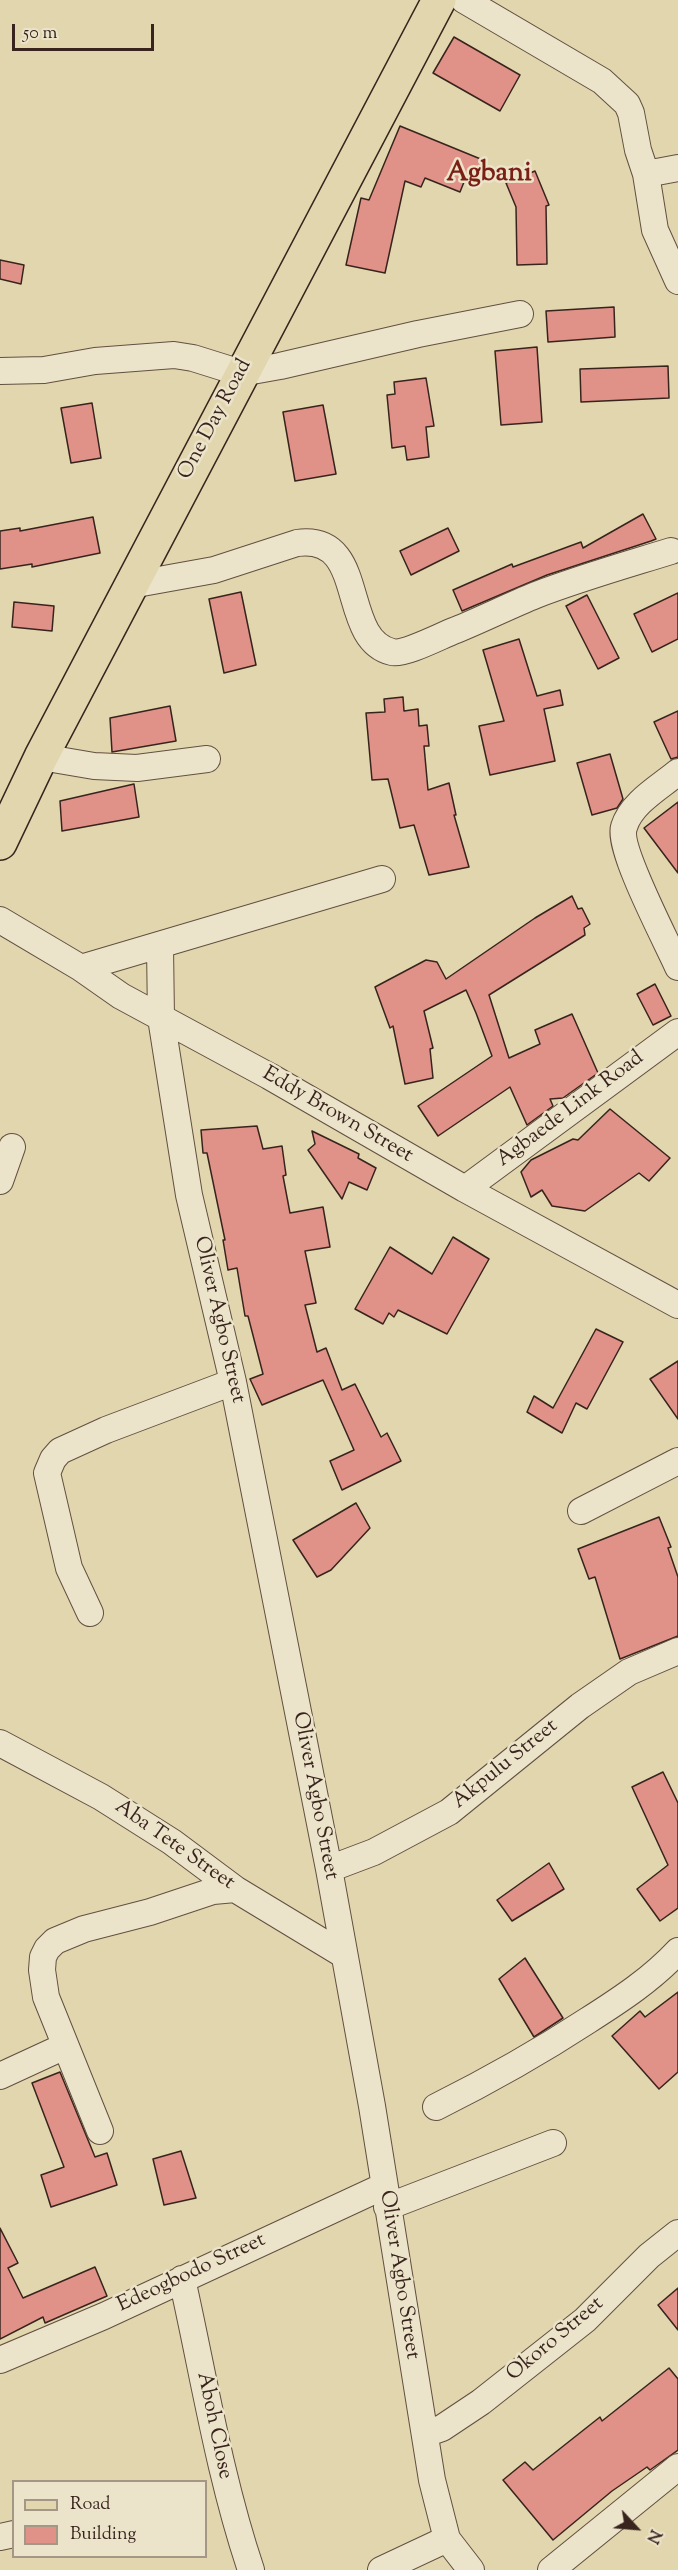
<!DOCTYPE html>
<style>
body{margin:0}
#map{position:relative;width:678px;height:2570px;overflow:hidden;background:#e1d6ae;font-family:"Sorts Mill Goudy",serif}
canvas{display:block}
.legend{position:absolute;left:12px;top:2480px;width:195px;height:78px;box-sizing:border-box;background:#ece4ca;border:2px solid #a49785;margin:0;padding:8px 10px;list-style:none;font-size:18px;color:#38241d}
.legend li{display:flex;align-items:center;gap:12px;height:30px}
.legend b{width:30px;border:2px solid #a49785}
.north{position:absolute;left:606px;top:2498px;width:60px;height:60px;-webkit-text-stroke:4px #ece4ca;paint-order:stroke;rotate:116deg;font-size:16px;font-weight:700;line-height:24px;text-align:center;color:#38241d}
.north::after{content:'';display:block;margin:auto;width:21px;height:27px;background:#38241d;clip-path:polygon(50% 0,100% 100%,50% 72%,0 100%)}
.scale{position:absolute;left:12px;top:24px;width:142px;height:27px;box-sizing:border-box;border:3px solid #38241d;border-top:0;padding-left:8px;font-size:18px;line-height:21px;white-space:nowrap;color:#38241d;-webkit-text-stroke:4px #ece4ca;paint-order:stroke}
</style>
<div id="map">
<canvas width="678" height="2570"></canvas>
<ul class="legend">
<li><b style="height:8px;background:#e1d6ae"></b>Road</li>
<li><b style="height:16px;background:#e09188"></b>Building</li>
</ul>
<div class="north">N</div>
<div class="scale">50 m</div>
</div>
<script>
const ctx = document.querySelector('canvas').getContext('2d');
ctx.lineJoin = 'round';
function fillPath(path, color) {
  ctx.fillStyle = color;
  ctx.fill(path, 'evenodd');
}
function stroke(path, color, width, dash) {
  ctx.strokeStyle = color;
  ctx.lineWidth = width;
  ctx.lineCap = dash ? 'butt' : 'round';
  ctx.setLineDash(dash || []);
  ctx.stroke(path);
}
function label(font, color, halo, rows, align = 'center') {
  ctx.font = font + ' "Sorts Mill Goudy",serif';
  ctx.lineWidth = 5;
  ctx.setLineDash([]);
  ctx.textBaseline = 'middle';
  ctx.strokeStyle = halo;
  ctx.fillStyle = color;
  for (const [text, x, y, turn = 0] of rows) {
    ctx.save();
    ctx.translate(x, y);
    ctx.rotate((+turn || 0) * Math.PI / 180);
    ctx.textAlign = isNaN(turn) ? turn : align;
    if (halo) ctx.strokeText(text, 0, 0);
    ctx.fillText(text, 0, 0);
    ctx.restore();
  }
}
const building = new Path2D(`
 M 454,37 L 520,75 L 500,111 L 433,73 Z
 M 400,126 L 483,160 L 475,180 L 466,177 L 460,192 L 425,178 L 421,187 L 405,181 L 385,273 L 346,265 L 361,198 L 369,200 Z
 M 535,171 L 549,205 L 546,206 L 547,264 L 517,265 L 516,207 L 506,183 Z
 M 0,260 L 24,265 L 21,284 L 0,279 Z
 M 614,307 L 615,337 L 548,342 L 546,311 Z
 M 537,347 L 542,422 L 501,425 L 495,351 Z
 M 668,366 L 669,398 L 581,402 L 580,369 Z
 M 426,378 L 434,426 L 426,427 L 429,457 L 407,460 L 405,446 L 392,448 L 387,395 L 395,394 L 394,382 Z
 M 92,403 L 101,458 L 71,463 L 61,408 Z
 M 323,405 L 336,474 L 295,481 L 283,412 Z
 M 643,514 L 656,539 L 651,541 L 547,575 L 462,611 L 453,590 L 512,564 L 513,567 L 581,542 L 583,548 Z
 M 93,517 L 100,553 L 32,567 L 32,564 L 0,569 L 0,531 L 20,528 L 20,531 Z
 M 448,528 L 459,551 L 411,575 L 400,551 Z
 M 241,592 L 256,665 L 224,673 L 209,599 Z
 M 678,593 L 678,639 L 652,652 L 634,614 Z
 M 587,595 L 619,658 L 598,669 L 566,606 Z
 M 14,602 L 54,606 L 52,631 L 12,627 Z
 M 519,639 L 537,696 L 560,690 L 563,705 L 544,709 L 555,761 L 490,775 L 479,726 L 504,721 L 483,650 Z
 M 403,697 L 404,711 L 418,709 L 419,726 L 427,725 L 429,746 L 424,746 L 428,790 L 449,783 L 456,815 L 454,815 L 469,867 L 429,875 L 414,825 L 400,828 L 388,779 L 372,780 L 366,713 L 385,712 L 384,699 Z
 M 170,706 L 176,741 L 112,752 L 110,718 Z
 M 678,711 L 678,757 L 671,759 L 654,722 Z
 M 610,754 L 623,799 L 617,808 L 592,815 L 577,763 Z
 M 134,784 L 139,817 L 62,831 L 60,801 Z
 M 678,802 L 678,873 L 644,828 Z
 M 572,896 L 578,909 L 582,908 L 590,924 L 584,928 L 585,935 L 489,995 L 509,1058 L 540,1044 L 535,1030 L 572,1014 L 598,1073 L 563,1098 L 550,1099 L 553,1106 L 527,1125 L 510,1087 L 438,1136 L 418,1106 L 492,1056 L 476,1013 L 466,990 L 424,1011 L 433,1048 L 430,1049 L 433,1078 L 405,1084 L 393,1026 L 390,1028 L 375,987 L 426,960 L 437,962 L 446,979 L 535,918 Z
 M 655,984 L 671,1016 L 653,1025 L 637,994 Z
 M 610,1109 L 670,1158 L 649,1181 L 639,1173 L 585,1211 L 552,1206 L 542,1190 L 531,1197 L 521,1172 L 531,1160 L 573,1139 L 578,1140 Z
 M 257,1126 L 263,1149 L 282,1146 L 286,1175 L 283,1176 L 290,1213 L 323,1207 L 330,1247 L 305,1251 L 316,1303 L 305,1305 L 317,1352 L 326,1348 L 342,1390 L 355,1384 L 381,1437 L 387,1433 L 401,1461 L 342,1490 L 330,1461 L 354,1450 L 323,1380 L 262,1405 L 250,1379 L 263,1374 L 248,1316 L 245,1316 L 237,1268 L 228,1270 L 223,1240 L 225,1240 L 207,1153 L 203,1153 L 201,1130 Z
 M 312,1131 L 359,1154 L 358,1158 L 376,1168 L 367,1190 L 349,1182 L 342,1199 L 308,1150 L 315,1144 Z
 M 453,1237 L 489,1259 L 447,1334 L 398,1310 L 394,1317 L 389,1313 L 383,1324 L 355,1309 L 390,1247 L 432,1274 Z
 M 596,1329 L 623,1342 L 587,1409 L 576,1403 L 562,1433 L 527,1412 L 534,1396 L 553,1408 Z
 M 678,1361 L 678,1419 L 650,1379 Z
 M 356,1503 L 370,1528 L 331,1570 L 317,1577 L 293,1540 Z
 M 659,1517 L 671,1547 L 668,1548 L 678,1577 L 678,1636 L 620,1659 L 595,1577 L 589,1579 L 578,1549 Z
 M 663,1772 L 678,1803 L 678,1908 L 660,1921 L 637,1889 L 668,1865 L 632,1787 Z
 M 549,1863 L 564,1889 L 512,1921 L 497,1900 Z
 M 525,1958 L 563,2018 L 534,2037 L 499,1979 Z
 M 678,1992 L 678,2072 L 659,2089 L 612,2036 L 640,2011 L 645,2017 Z
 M 60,2072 L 95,2157 L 107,2153 L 117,2185 L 51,2207 L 41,2175 L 64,2167 L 32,2083 Z
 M 181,2151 L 196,2198 L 164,2205 L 153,2159 Z
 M 0,2228 L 18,2263 L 8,2268 L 23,2298 L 95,2267 L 107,2296 L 45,2323 L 43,2317 L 0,2339 Z
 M 678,2288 L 678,2330 L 658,2305 Z
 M 669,2368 L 678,2379 L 678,2450 L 650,2470 L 647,2467 L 612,2491 L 553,2540 L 503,2480 L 525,2462 L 533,2470 L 600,2417 L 602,2421 Z`);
fillPath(building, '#e09188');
stroke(building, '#38241d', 1.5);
const minor = new Path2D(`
 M 464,0 L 602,81 L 627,104 L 631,113 L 638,150 L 646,174 L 655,230 L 678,281
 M 646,174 L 678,168
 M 0,371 L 44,370 L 95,361 L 174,355 L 193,358 L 241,373 L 280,366 L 418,334 L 520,314
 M 131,585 L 214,570 L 297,543 C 369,533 338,639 392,652 C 405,655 442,635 456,630 C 483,619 509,606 536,595 C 580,578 626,565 671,551
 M 41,757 L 94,766 L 137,768 L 207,759
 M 678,772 C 660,787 631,803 624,827 C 617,848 667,942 678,967
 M 0,920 L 81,968 L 121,996 L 269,1076 L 465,1189 L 678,1305
 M 160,947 L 161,1018 L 189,1195 L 233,1382 L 329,1869 L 372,2106 L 432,2480 L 447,2539 L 471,2570
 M 81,968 L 382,879
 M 0,1181 L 12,1147
 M 465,1189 L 678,1032
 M 581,1511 L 678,1461
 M 90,1613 L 69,1568 L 47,1473 L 53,1459 L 60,1451 L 106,1430 L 233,1382
 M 0,1743 L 101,1797 L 172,1842 L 235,1889 L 344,1955
 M 329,1869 L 374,1852 L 449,1812 L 580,1706 L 629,1672 L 678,1651
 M 0,2076 L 65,2046
 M 436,2107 C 488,2081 538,2053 587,2021 C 620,2000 652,1979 678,1951
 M 100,2131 L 46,1997 L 42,1970 L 43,1957 L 47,1949 L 55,1941 L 84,1929 L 150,1912 L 213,1891 L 235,1889
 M 387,2207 L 553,2143
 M 182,2279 C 204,2377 219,2475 251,2570
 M 0,2360 L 104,2316 L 384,2186
 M 425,2434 L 442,2428 L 481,2402 L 585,2320 L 649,2256 L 678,2233
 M 0,2537 L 14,2534
 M 381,2570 L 447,2539
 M 551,2570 L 678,2467`);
const major = new Path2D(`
 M 0,843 L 41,757 L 439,0`);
stroke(minor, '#625041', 28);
stroke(major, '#38241d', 36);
stroke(minor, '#ece4ca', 26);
stroke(major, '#e1d6ae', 33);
label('21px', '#38241d', '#ece4ca', [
 ["One Day Road",216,420,-62],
 ["Agbaede Link Road",571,1110,-37],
 ["Eddy Brown Street",337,1116,30],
 ["Oliver Agbo Street",218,1320,77],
 ["Akpulu Street",506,1765,-39],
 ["Oliver Agbo Street",314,1796,79],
 ["Aba Tete Street",174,1846,35],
 ["Edeogbodo Street",192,2274,-25],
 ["Oliver Agbo Street",398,2275,81],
 ["Okoro Street",556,2340,-40],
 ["Aboh Close",213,2426,78]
]);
label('bold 27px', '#7a1f14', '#ece4ca', [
 ["Agbani",489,175]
]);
</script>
